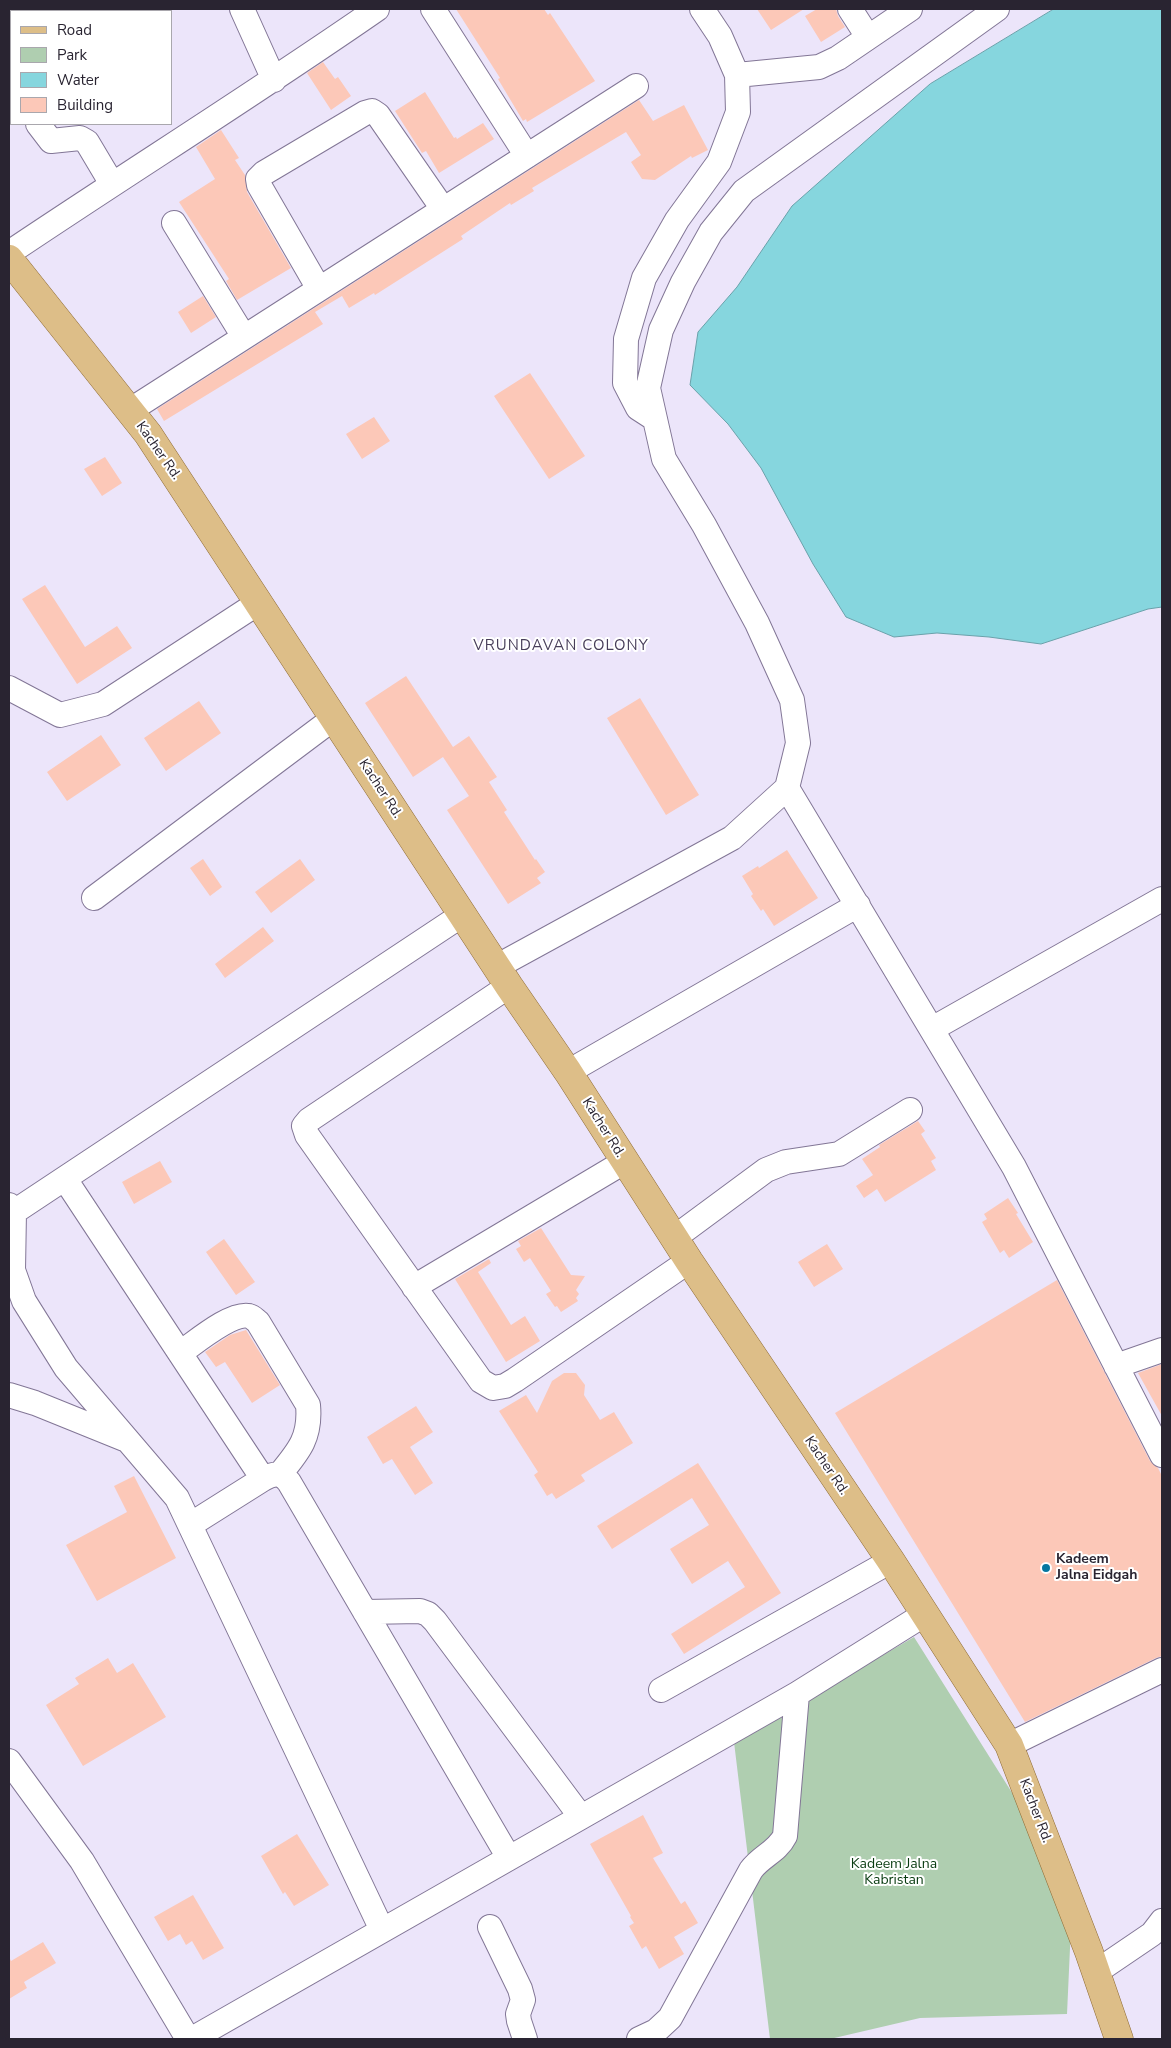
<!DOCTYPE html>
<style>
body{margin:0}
#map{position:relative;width:1171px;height:2048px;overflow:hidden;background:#ece5fa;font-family:"Nunito Sans",sans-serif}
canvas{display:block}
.frame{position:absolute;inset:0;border:10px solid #292431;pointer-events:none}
.legend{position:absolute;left:10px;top:10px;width:162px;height:115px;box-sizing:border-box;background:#fff;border:1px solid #a9a7ad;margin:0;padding:6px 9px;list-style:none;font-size:15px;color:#292431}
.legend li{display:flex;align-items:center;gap:10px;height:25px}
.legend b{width:25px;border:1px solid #a9a7ad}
</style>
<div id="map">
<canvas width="1171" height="2048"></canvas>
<div class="frame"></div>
<ul class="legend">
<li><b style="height:6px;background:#ddbe88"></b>Road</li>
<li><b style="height:14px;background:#afceb0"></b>Park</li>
<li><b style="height:14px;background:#86d6de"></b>Water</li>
<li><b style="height:14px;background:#fcc8b8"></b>Building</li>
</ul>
</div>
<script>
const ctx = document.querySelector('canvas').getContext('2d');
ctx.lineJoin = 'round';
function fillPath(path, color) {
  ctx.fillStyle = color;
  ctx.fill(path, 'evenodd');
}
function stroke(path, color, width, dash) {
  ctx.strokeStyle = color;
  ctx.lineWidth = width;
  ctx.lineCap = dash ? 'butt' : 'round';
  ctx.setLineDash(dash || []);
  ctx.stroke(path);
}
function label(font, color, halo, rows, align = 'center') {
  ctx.font = font + ' "Nunito Sans",sans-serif';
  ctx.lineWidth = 4;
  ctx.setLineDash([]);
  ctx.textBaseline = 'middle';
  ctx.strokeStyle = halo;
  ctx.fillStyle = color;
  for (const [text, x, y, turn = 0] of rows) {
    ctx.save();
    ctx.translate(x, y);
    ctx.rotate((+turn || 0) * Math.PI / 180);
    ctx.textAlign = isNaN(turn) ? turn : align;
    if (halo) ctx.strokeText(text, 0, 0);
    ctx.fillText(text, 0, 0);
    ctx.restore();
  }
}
fillPath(new Path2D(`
 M 914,1637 L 1021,1807 L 1071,1926 L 1067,2014 L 920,2018 L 830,2039 L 770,2039 L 734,1742 Z`), '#afceb0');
const water = new Path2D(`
 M 1054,9 L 1162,9 L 1162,607 L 1148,609 L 1041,644 L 989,637 L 937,633 L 894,637 L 846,617 L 813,564 L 761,468 L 728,424 L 690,385 L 698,332 L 737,287 L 792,206 L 930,84 Z`);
fillPath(water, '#86d6de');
stroke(water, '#6aa1aa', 1);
fillPath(new Path2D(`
 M 456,9 L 544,9 L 548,15 L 550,13 L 595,81 L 527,122 L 526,119 L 523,121 L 498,79 L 500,78 Z
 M 757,9 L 804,9 L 771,30 Z
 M 817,9 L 836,9 L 838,16 L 845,27 L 821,42 L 805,16 Z
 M 323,62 L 335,79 L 338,77 L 351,96 L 331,110 L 307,73 Z
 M 425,92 L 454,138 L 456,137 L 457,139 L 483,123 L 494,139 L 439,173 L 426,151 L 422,153 L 395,111 Z
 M 639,100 L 653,121 L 684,105 L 708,150 L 692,158 L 691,156 L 655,180 L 642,179 L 631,162 L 641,155 L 626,132 L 532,188 L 534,191 L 511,205 L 510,203 L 461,236 L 463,239 L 375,295 L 374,293 L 349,308 L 342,296 L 315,312 L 323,324 L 164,421 L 157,409 Z
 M 221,130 L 239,158 L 235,160 L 245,175 L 247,192 L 291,268 L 237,300 L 226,281 L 229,279 L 179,202 L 215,179 L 196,147 Z
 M 203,296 L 216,317 L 191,333 L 178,312 Z
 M 530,373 L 585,456 L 549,479 L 494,396 Z
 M 374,417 L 390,441 L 362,459 L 346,434 Z
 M 105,457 L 122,483 L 102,496 L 84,469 Z
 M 45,585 L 85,647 L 117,626 L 132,648 L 77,684 L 22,599 Z
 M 406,676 L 453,747 L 469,736 L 497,777 L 489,782 L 507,810 L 504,812 L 535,860 L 536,859 L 545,872 L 537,878 L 541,883 L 508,904 L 447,810 L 469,796 L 443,757 L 413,777 L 365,703 Z
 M 640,698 L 699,795 L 666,815 L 607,718 Z
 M 199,701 L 221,733 L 166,771 L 144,738 Z
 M 101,735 L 121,765 L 67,801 L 47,772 Z
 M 787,850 L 818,898 L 774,926 L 763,909 L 761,911 L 751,896 L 753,894 L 742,876 L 758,866 L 759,868 Z
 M 203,859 L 222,887 L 210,896 L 190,868 Z
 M 300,859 L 315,880 L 271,913 L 255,892 Z
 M 263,927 L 274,941 L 225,978 L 215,964 Z
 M 918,1121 L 925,1131 L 921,1134 L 936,1158 L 931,1161 L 936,1170 L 885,1202 L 877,1189 L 864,1198 L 856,1186 L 873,1175 L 862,1159 L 880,1147 L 879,1145 Z
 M 160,1161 L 172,1182 L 134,1204 L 122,1182 Z
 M 1008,1198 L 1018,1213 L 1016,1214 L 1033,1242 L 1009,1258 L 1004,1250 L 1000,1253 L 982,1222 L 987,1219 L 984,1214 Z
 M 541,1228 L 571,1275 L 585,1276 L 576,1290 L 579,1294 L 576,1298 L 578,1301 L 561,1312 L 557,1306 L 555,1307 L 546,1294 L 551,1291 L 530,1258 L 524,1262 L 516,1249 L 521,1246 L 518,1241 Z
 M 224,1239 L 255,1282 L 236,1295 L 206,1252 Z
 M 827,1244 L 843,1269 L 814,1287 L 798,1262 Z
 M 489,1259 L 491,1263 L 478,1272 L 511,1325 L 525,1316 L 540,1341 L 506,1362 L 455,1279 Z
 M 1057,1280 L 1150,1461 L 1158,1468 L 1162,1476 L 1162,1656 L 1156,1658 L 1025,1722 L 835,1413 Z
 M 246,1330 L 280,1385 L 252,1403 L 225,1362 L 216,1367 L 205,1352 L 230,1335 Z
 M 1162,1364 L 1162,1416 L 1138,1373 Z
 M 564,1373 L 576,1373 L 585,1385 L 584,1395 L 600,1420 L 614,1412 L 633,1443 L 581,1475 L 585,1481 L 556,1499 L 552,1493 L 547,1496 L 534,1475 L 538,1472 L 499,1411 L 526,1395 L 537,1413 L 552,1381 Z
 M 416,1406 L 433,1432 L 410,1447 L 433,1483 L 415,1495 L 392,1459 L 383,1464 L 367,1437 Z
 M 698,1463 L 781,1593 L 684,1654 L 671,1634 L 745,1587 L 728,1561 L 692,1584 L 670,1549 L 709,1525 L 692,1498 L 612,1549 L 597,1526 Z
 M 134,1476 L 176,1558 L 97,1601 L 66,1545 L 127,1512 L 114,1486 Z
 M 108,1658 L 117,1673 L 133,1663 L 166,1717 L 83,1766 L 46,1705 L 79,1684 L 75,1678 Z
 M 643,1815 L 663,1853 L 653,1858 L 681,1904 L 685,1901 L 698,1923 L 674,1937 L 684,1954 L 659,1969 L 646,1946 L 642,1949 L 629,1926 L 634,1923 L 630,1917 L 631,1916 L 590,1844 Z
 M 297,1834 L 329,1885 L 294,1906 L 285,1892 L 283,1894 L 261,1856 Z
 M 193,1895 L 224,1948 L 203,1960 L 192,1941 L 186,1945 L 180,1934 L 168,1941 L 154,1917 Z
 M 43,1942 L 56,1963 L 24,1982 L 27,1988 L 9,1999 L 9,1957 L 11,1961 Z`), '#fcc8b8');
const minor = new Path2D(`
 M 242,9 L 274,80
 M 433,9 L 527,156
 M 850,9 L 868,37
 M 737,75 L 819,67 L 838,58 L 910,9
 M 9,77 L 11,81
 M 38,124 L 51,141 L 80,138 L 87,142 L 112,184
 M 174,223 L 244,337
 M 9,253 C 131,171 256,93 377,9
 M 319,289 L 259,185 L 258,179 L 264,173 L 365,113 L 372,111 L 378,115 L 443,209
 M 129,411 L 636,86
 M 655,419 L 638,408 L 625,383 L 626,339 L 644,278 L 677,220 L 719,162 L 738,112 L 737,75 L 720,36 L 702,9
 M 9,688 L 60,715 L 103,704 L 258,603
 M 787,788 L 1014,1167 L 1162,1455
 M 94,898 L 334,718
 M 496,967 L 732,838 L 787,788 L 798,743 L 792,700 L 757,623 L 704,525 L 664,459 L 648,388 L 661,330 L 683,282 L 711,232 L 744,191 L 997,9
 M 509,986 L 309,1120 L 304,1126 L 307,1135 L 481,1381 L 493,1388 L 505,1386 L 515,1380 L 689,1261
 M 932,1029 L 1162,899
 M 568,1072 L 858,905
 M 65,1179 L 263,1479
 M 9,1205 L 14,1212 L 462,915
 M 9,1216 L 14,1212 L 13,1270 L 24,1301 L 66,1368 L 177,1498 L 382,1930
 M 674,1238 L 766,1170 L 786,1162 L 839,1154 L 910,1110
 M 414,1287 L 624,1162
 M 180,1353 C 195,1343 231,1312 249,1316 C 253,1317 255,1320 258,1322 L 308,1405 C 311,1437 299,1451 280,1474
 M 1116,1366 L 1162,1350
 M 9,1395 L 35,1403 L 124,1439
 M 190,1525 L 263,1479 C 274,1473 281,1472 289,1482 L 509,1858
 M 365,1612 L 420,1611 L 428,1614 L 435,1621 L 581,1817
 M 661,1690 L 891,1561
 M 1009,1745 L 1162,1670
 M 9,1761 L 82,1861 L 188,2039
 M 490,1927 L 520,1989 L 523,2000 L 518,2014 L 519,2021 L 525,2039
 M 1096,1972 L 1152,1934 L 1162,1921
 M 192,2039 L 797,1694 L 925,1614
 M 639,2039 L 656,2031 L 670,2018 L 751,1870 C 761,1856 777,1852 785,1836 L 797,1694`);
const major = new Path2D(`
 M 9,259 L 148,434 L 509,986 L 568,1072 L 689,1261 L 891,1561 L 1009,1745 L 1089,1952 L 1119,2039`);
stroke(minor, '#827696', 26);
stroke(major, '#8f6c36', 29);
stroke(minor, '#fff', 24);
stroke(major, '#ddbe88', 28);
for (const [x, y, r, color] of [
 [1046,1568,5,"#0577a1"]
]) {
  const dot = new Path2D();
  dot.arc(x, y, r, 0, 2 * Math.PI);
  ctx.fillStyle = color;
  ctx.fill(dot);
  stroke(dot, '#fff', 2);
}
label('14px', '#292431', '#fff', [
 ["Kacher Rd.",158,451,55],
 ["Kacher Rd.",380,789,57],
 ["Kacher Rd.",603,1128,58],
 ["Kacher Rd.",826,1466,56],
 ["Kacher Rd.",1035,1811,69]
]);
label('bold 14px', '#292431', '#fff', [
 ["Kadeem",1056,1560],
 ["Jalna Eidgah",1056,1576]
], 'left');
label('14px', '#083b10', '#fff', [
 ["Kadeem Jalna",894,1865],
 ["Kabristan",894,1881]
]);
ctx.letterSpacing = '1px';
label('15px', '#483e5a', '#fff', [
 ["VRUNDAVAN COLONY",561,646]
]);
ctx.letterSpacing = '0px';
</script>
